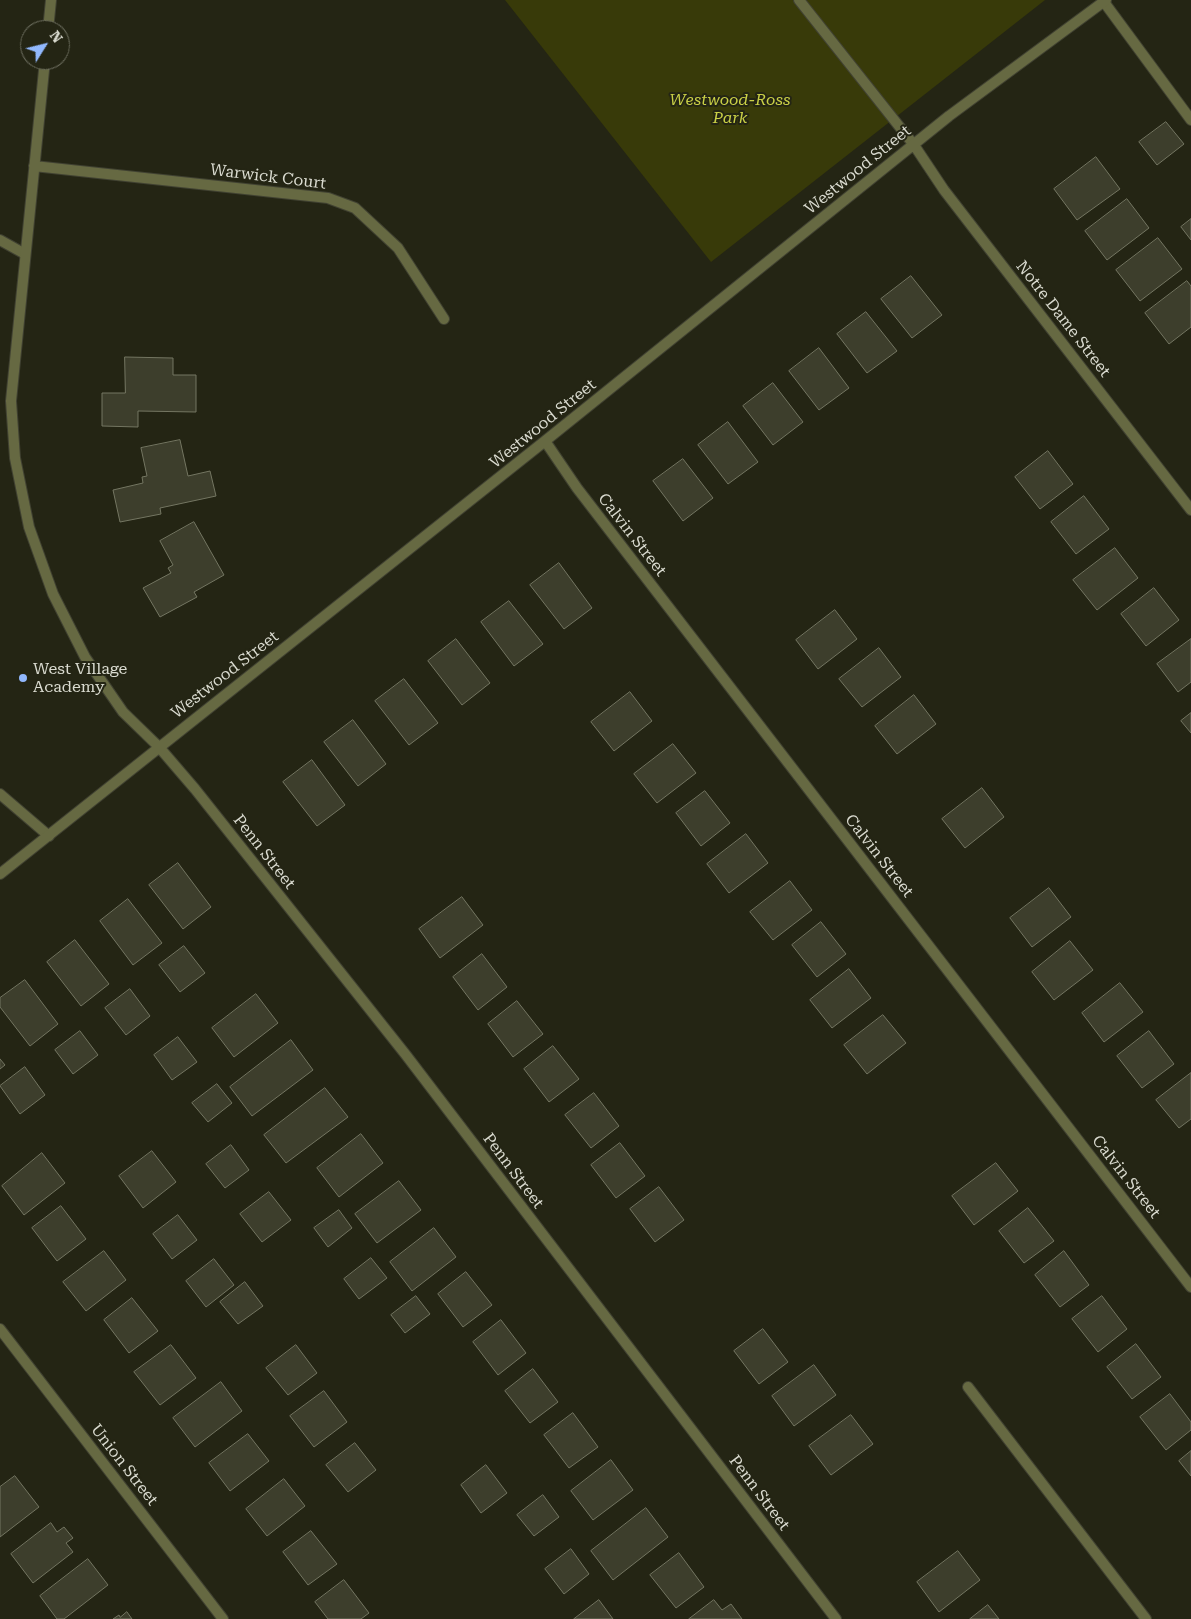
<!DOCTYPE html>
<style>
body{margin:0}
#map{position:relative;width:1191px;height:1619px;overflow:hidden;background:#242514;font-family:"Roboto Serif",serif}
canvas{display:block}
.north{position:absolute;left:20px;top:20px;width:50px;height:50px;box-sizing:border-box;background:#242514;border:1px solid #6d6e5f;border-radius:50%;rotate:54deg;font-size:14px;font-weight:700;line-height:20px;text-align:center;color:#dadbd0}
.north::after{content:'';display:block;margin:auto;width:18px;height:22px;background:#91b8fd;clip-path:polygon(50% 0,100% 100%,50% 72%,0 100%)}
</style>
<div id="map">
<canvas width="1191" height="1619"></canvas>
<div class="north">N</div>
</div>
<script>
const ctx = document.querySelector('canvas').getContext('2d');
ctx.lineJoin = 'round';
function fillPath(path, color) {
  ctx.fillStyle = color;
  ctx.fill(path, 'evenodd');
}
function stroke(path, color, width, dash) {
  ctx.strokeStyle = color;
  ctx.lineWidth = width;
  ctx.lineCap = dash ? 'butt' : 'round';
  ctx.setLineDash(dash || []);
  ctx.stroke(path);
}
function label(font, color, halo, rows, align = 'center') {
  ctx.font = font + ' "Roboto Serif",serif';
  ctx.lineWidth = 4;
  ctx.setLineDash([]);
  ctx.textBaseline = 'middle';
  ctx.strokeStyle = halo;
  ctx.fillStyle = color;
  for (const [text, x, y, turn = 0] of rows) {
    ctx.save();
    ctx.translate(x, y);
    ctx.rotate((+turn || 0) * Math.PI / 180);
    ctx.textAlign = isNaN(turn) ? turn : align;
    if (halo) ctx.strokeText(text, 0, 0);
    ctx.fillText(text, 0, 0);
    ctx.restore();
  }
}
fillPath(new Path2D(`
 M 505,0 L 1045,0 L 711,262 Z`), '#383a09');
const building = new Path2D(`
 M 1166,122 L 1184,144 L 1157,165 L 1139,142 Z
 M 1096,157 L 1120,189 L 1077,220 L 1054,189 Z
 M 1127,199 L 1149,228 L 1107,260 L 1085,231 Z
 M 1191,219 L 1191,240 L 1181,227 Z
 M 1158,238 L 1182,269 L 1140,301 L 1116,270 Z
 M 911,276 L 942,315 L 912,338 L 881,299 Z
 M 1187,281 L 1191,286 L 1191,327 L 1169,344 L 1145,313 Z
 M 866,312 L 897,351 L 867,373 L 837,334 Z
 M 819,348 L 849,388 L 819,410 L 789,371 Z
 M 125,357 L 173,358 L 173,375 L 196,375 L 196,412 L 138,411 L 138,427 L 102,426 L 102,393 L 125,393 Z
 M 773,383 L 803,422 L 773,445 L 743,406 Z
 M 728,422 L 758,462 L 728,484 L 698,445 Z
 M 180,440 L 188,476 L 210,471 L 216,496 L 160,508 L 161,514 L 120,522 L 113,490 L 143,483 L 142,477 L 147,476 L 141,448 Z
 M 1048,451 L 1073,484 L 1040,509 L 1015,477 Z
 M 683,459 L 713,498 L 683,521 L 653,481 Z
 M 1084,496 L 1109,529 L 1076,554 L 1051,522 Z
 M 194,522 L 224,575 L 194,592 L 197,597 L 160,617 L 143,588 L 171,573 L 168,568 L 173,565 L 160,541 Z
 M 1115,548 L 1138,578 L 1097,610 L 1073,580 Z
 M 559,563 L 592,608 L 564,629 L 530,585 Z
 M 1154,588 L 1179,620 L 1146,646 L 1121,614 Z
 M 509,601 L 543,644 L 514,666 L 481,622 Z
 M 835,610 L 857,639 L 818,669 L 796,640 Z
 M 456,639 L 490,683 L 462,705 L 428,661 Z
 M 1191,639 L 1191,682 L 1178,692 L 1157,664 Z
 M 879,648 L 901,677 L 862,707 L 839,679 Z
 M 404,679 L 438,723 L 409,745 L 375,701 Z
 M 630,692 L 652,721 L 614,751 L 591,722 Z
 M 914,695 L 936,724 L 897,754 L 875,726 Z
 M 1191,713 L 1191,733 L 1181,721 Z
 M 353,720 L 386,764 L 358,786 L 324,742 Z
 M 673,744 L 696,773 L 657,803 L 634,774 Z
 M 312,760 L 345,805 L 317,826 L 283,782 Z
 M 982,788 L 1004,817 L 965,848 L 942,819 Z
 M 705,791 L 730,823 L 701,846 L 676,813 Z
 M 746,834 L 768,863 L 729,893 L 707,864 Z
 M 178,863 L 211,907 L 183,929 L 149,885 Z
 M 790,881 L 812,910 L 773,940 L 750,912 Z
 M 1049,888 L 1071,917 L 1032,947 L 1010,918 Z
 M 462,897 L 483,925 L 440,958 L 419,929 Z
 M 128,899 L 162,943 L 133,965 L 100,921 Z
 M 821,922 L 846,954 L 817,977 L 792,945 Z
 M 75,940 L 109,984 L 81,1006 L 47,962 Z
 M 1070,941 L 1093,970 L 1054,1000 L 1032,972 Z
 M 184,946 L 205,973 L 180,992 L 159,965 Z
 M 482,954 L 507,987 L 478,1010 L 453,977 Z
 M 849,969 L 871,998 L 832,1028 L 810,1000 Z
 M 25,980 L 58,1024 L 30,1046 L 0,1007 L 0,998 Z
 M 1120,983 L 1143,1012 L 1104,1042 L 1082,1013 Z
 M 130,989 L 150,1016 L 126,1035 L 105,1008 Z
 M 256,994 L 278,1023 L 234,1057 L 212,1028 Z
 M 517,1001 L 543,1034 L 513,1057 L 488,1024 Z
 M 883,1015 L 906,1043 L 867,1074 L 844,1045 Z
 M 80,1031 L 98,1055 L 73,1074 L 55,1050 Z
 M 1149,1031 L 1174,1064 L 1142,1088 L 1117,1056 Z
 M 178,1037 L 197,1062 L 172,1080 L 154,1055 Z
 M 291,1040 L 313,1070 L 252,1116 L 230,1087 Z
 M 553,1046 L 579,1079 L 549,1102 L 524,1069 Z
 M 0,1059 L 5,1065 L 0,1069 Z
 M 25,1067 L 45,1095 L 20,1114 L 0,1086 Z
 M 1191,1073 L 1191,1119 L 1179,1128 L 1156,1100 Z
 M 217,1084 L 232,1103 L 208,1122 L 192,1103 Z
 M 325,1088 L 348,1117 L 286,1163 L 264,1135 Z
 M 594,1093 L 619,1126 L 591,1148 L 565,1115 Z
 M 361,1134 L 383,1163 L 339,1197 L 317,1168 Z
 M 620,1143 L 645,1176 L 616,1198 L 591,1165 Z
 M 231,1145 L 249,1170 L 225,1188 L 206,1164 Z
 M 152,1151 L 176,1182 L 143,1208 L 119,1176 Z
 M 42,1153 L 65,1183 L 24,1215 L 2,1186 Z
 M 996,1163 L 1018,1191 L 974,1225 L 952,1196 Z
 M 399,1181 L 421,1210 L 377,1243 L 355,1214 Z
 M 659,1187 L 684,1220 L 655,1242 L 630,1209 Z
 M 269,1192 L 291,1220 L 262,1242 L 240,1214 Z
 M 61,1206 L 86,1239 L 57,1261 L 32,1228 Z
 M 1028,1208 L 1054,1241 L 1024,1263 L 999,1231 Z
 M 339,1210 L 352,1228 L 328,1247 L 314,1228 Z
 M 178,1215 L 197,1240 L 172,1259 L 153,1234 Z
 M 434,1228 L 456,1257 L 412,1291 L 390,1262 Z
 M 104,1251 L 126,1280 L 86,1311 L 63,1282 Z
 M 1064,1251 L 1089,1285 L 1060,1307 L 1035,1275 Z
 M 371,1258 L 387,1278 L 359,1299 L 344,1279 Z
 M 214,1259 L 234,1285 L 206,1307 L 186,1281 Z
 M 466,1272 L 492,1305 L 463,1327 L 438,1294 Z
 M 245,1282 L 263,1306 L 238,1324 L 220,1302 Z
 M 416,1296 L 430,1314 L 405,1333 L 391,1315 Z
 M 1102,1296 L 1127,1329 L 1098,1352 L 1072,1319 Z
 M 132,1298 L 158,1331 L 129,1353 L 104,1320 Z
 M 501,1320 L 526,1353 L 498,1375 L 473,1342 Z
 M 763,1329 L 788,1362 L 759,1384 L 734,1351 Z
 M 1136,1344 L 1161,1377 L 1132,1399 L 1107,1367 Z
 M 171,1345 L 196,1378 L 160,1405 L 134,1372 Z
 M 296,1345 L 317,1373 L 288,1395 L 266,1368 Z
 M 814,1365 L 836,1395 L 794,1426 L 772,1396 Z
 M 533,1369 L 558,1402 L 530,1423 L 505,1391 Z
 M 221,1382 L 242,1411 L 195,1447 L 173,1418 Z
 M 324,1391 L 347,1422 L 314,1447 L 290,1416 Z
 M 1170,1394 L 1191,1422 L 1191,1430 L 1166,1450 L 1140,1417 Z
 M 573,1413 L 598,1447 L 569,1468 L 544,1435 Z
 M 851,1415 L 873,1444 L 831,1475 L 809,1446 Z
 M 248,1434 L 269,1461 L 230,1491 L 209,1463 Z
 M 355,1443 L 376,1470 L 348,1492 L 326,1465 Z
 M 1191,1451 L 1191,1476 L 1179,1461 Z
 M 611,1460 L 633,1490 L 593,1520 L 571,1491 Z
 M 486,1465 L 507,1493 L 481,1513 L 461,1485 Z
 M 15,1476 L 39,1507 L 0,1537 L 0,1487 Z
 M 284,1479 L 305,1506 L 267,1536 L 246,1509 Z
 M 543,1495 L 559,1517 L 534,1536 L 517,1515 Z
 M 646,1508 L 668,1537 L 613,1580 L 591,1551 Z
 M 51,1523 L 57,1532 L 64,1527 L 73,1538 L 66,1543 L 73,1552 L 33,1583 L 11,1554 Z
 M 311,1531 L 337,1564 L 308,1585 L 283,1552 Z
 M 571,1549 L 589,1574 L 564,1594 L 545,1569 Z
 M 958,1551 L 980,1580 L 939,1612 L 917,1582 Z
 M 679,1553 L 704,1587 L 676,1608 L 650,1575 Z
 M 88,1559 L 108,1585 L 64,1619 L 57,1619 L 40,1596 Z
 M 344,1580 L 369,1613 L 361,1619 L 328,1619 L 315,1602 Z
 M 599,1600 L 613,1619 L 574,1619 Z
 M 714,1600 L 722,1610 L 731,1604 L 742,1619 L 689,1619 Z
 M 988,1605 L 999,1619 L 970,1619 Z
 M 127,1612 L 132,1619 L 113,1619 L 119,1615 L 120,1617 Z`);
fillPath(building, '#3d3e2c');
stroke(building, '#747662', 1);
const service = new Path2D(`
 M 799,0 L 914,145
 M 1104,2 L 1191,120
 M 0,240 L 25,254
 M 0,794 L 49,836
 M 968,1387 L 1146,1619`);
const minor = new Path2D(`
 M 48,30 L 51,0
 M 45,60 L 11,401 L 15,458 L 29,527 L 53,594 L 85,657 L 123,712 L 159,747 L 195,789 L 406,1055 L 836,1619
 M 914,145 L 944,190 L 1191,510
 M 34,166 L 328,198 L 355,208 L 398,248 L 444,319
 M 545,441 L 577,488 L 1191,1287
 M 0,874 L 545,441 L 949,116 L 1106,0
 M 0,1329 L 223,1619`);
stroke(service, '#414232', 12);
stroke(minor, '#414232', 12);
stroke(service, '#666942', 10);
stroke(minor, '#666942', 10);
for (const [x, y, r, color] of [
 [23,678,5,"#91b8fd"]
]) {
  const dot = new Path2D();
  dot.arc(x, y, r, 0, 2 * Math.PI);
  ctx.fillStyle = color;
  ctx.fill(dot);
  stroke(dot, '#242514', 2);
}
label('italic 16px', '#cad046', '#242514', [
 ["Westwood-Ross",730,100],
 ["Park",730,118]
]);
label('16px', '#dadbd0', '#242514', [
 ["Westwood Street",858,170,-39],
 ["Warwick Court",268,177,7],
 ["Notre Dame Street",1063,319,52],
 ["Westwood Street",543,424,-39],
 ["Calvin Street",632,535,52],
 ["Westwood Street",225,675,-38],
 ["Penn Street",264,852,52],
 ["Calvin Street",879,856,52],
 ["Penn Street",513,1171,53],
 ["Calvin Street",1126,1177,52],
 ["Union Street",124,1465,52],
 ["Penn Street",759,1493,53]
]);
label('16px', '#dadbd0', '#242514', [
 ["West Village",33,669],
 ["Academy",33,687]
], 'left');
</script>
